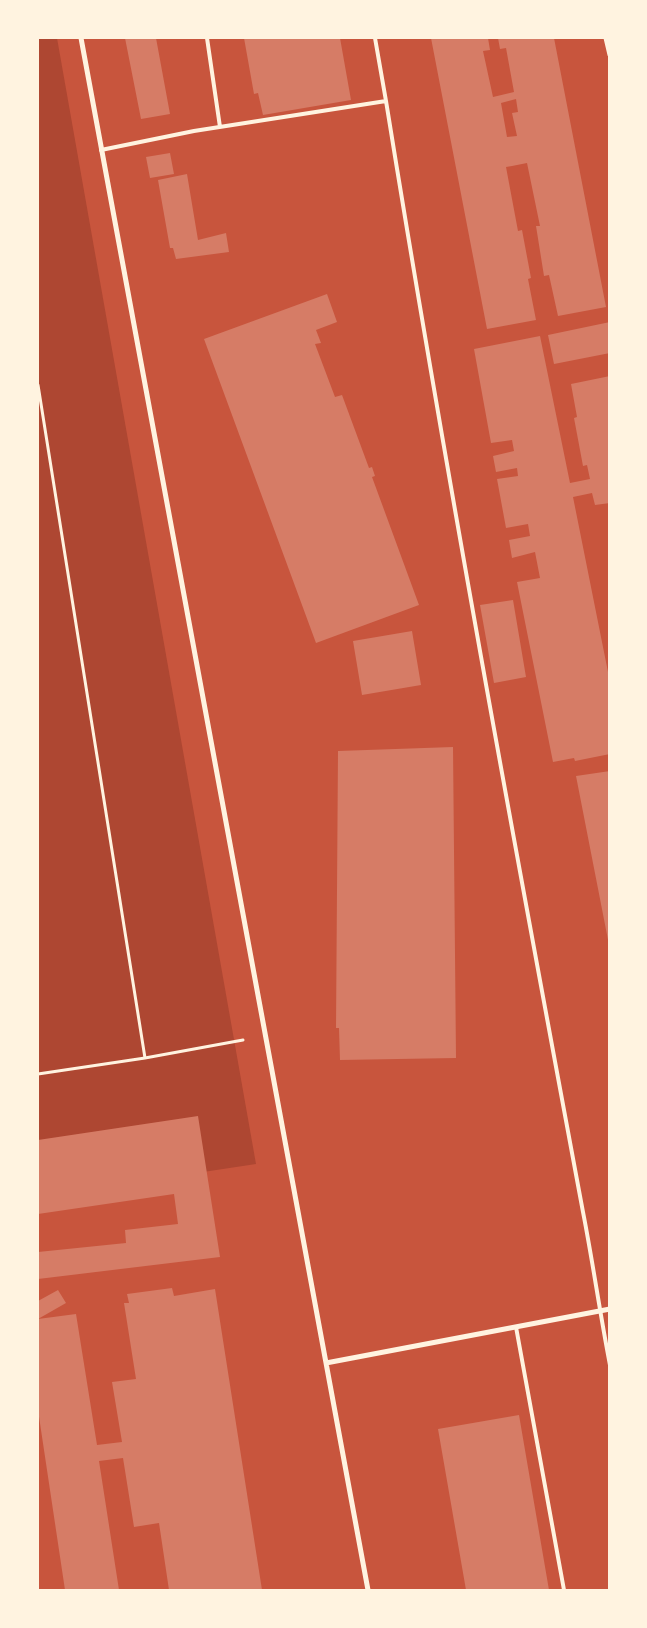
<!DOCTYPE html>
<style>
body{margin:0}
#map{position:relative;width:647px;height:1628px;overflow:hidden;background:#c8553d;font-family:Merriweather,serif}
canvas{display:block}
.frame{position:absolute;inset:0;border:39px solid #fff3e0;pointer-events:none}
</style>
<div id="map">
<canvas width="647" height="1628"></canvas>
<div class="frame"></div>
</div>
<script>
const ctx = document.querySelector('canvas').getContext('2d');
ctx.lineJoin = 'round';
function fillPath(path, color) {
  ctx.fillStyle = color;
  ctx.fill(path, 'evenodd');
}
function stroke(path, color, width, dash) {
  ctx.strokeStyle = color;
  ctx.lineWidth = width;
  ctx.lineCap = dash ? 'butt' : 'round';
  ctx.setLineDash(dash || []);
  ctx.stroke(path);
}
fillPath(new Path2D(`
 M 38,38 L 57,38 L 256,1164 L 38,1197 Z`), '#ae4732');
fillPath(new Path2D(`
 M 125,38 L 156,38 L 170,114 L 141,119 Z
 M 244,38 L 340,38 L 351,100 L 263,115 L 258,93 L 254,94 Z
 M 431,38 L 488,38 L 490,50 L 483,51 L 493,97 L 514,92 L 506,48 L 500,49 L 498,38 L 554,38 L 606,307 L 558,316 L 549,275 L 544,276 L 536,226 L 540,226 L 527,163 L 512,166 L 506,167 L 518,231 L 522,230 L 531,278 L 528,279 L 536,320 L 487,329 ZM 516,99 L 518,112 L 512,113 L 517,136 L 507,137 L 501,103 Z
 M 170,153 L 174,174 L 150,178 L 146,157 Z
 M 187,174 L 198,240 L 226,233 L 229,252 L 176,259 L 173,248 L 170,248 L 158,180 Z
 M 327,294 L 337,322 L 316,330 L 321,343 L 315,344 L 335,397 L 342,395 L 369,468 L 372,467 L 375,476 L 372,477 L 419,605 L 316,643 L 204,339 Z
 M 610,322 L 610,353 L 554,364 L 548,335 Z
 M 540,336 L 570,483 L 590,479 L 587,465 L 583,466 L 574,418 L 577,417 L 571,384 L 610,376 L 610,503 L 595,505 L 592,493 L 573,497 L 610,682 L 610,754 L 575,761 L 574,758 L 553,762 L 517,582 L 540,578 L 535,552 L 512,558 L 509,540 L 530,536 L 528,524 L 506,528 L 497,479 L 518,476 L 517,468 L 496,472 L 493,456 L 514,451 L 512,440 L 491,443 L 474,349 Z
 M 513,600 L 526,677 L 494,683 L 480,605 Z
 M 412,631 L 421,685 L 362,695 L 353,641 Z
 M 453,747 L 456,1058 L 340,1060 L 339,1028 L 336,1028 L 338,751 Z
 M 610,771 L 610,945 L 609,945 L 576,776 Z
 M 198,1116 L 220,1257 L 38,1279 L 38,1252 L 126,1243 L 125,1230 L 178,1224 L 174,1194 L 38,1214 L 38,1140 Z
 M 172,1288 L 174,1296 L 215,1289 L 262,1590 L 169,1590 L 159,1523 L 134,1527 L 123,1458 L 99,1461 L 119,1590 L 65,1590 L 38,1410 L 38,1319 L 76,1314 L 97,1445 L 122,1442 L 112,1382 L 136,1379 L 124,1303 L 129,1303 L 127,1294 Z
 M 58,1290 L 66,1303 L 38,1319 L 38,1301 Z
 M 519,1415 L 549,1590 L 466,1590 L 438,1429 Z`), '#d67c66');
stroke(new Path2D(`
 M 38,385 L 145,1058 L 38,1074
 M 145,1058 L 243,1040`), '#fff3e0', 3);
stroke(new Path2D(`
 M 207,38 L 220,127
 M 375,38 L 386,101
 M 101,150 L 194,131 L 386,101 C 446,473 514,842 583,1212 C 593,1263 600,1314 610,1365
 M 516,1327 L 564,1590`), '#fff3e0', 4);
stroke(new Path2D(`
 M 81,38 L 368,1590
 M 606,38 L 610,55
 M 326,1363 L 610,1309`), '#fff3e0', 5);
</script>
